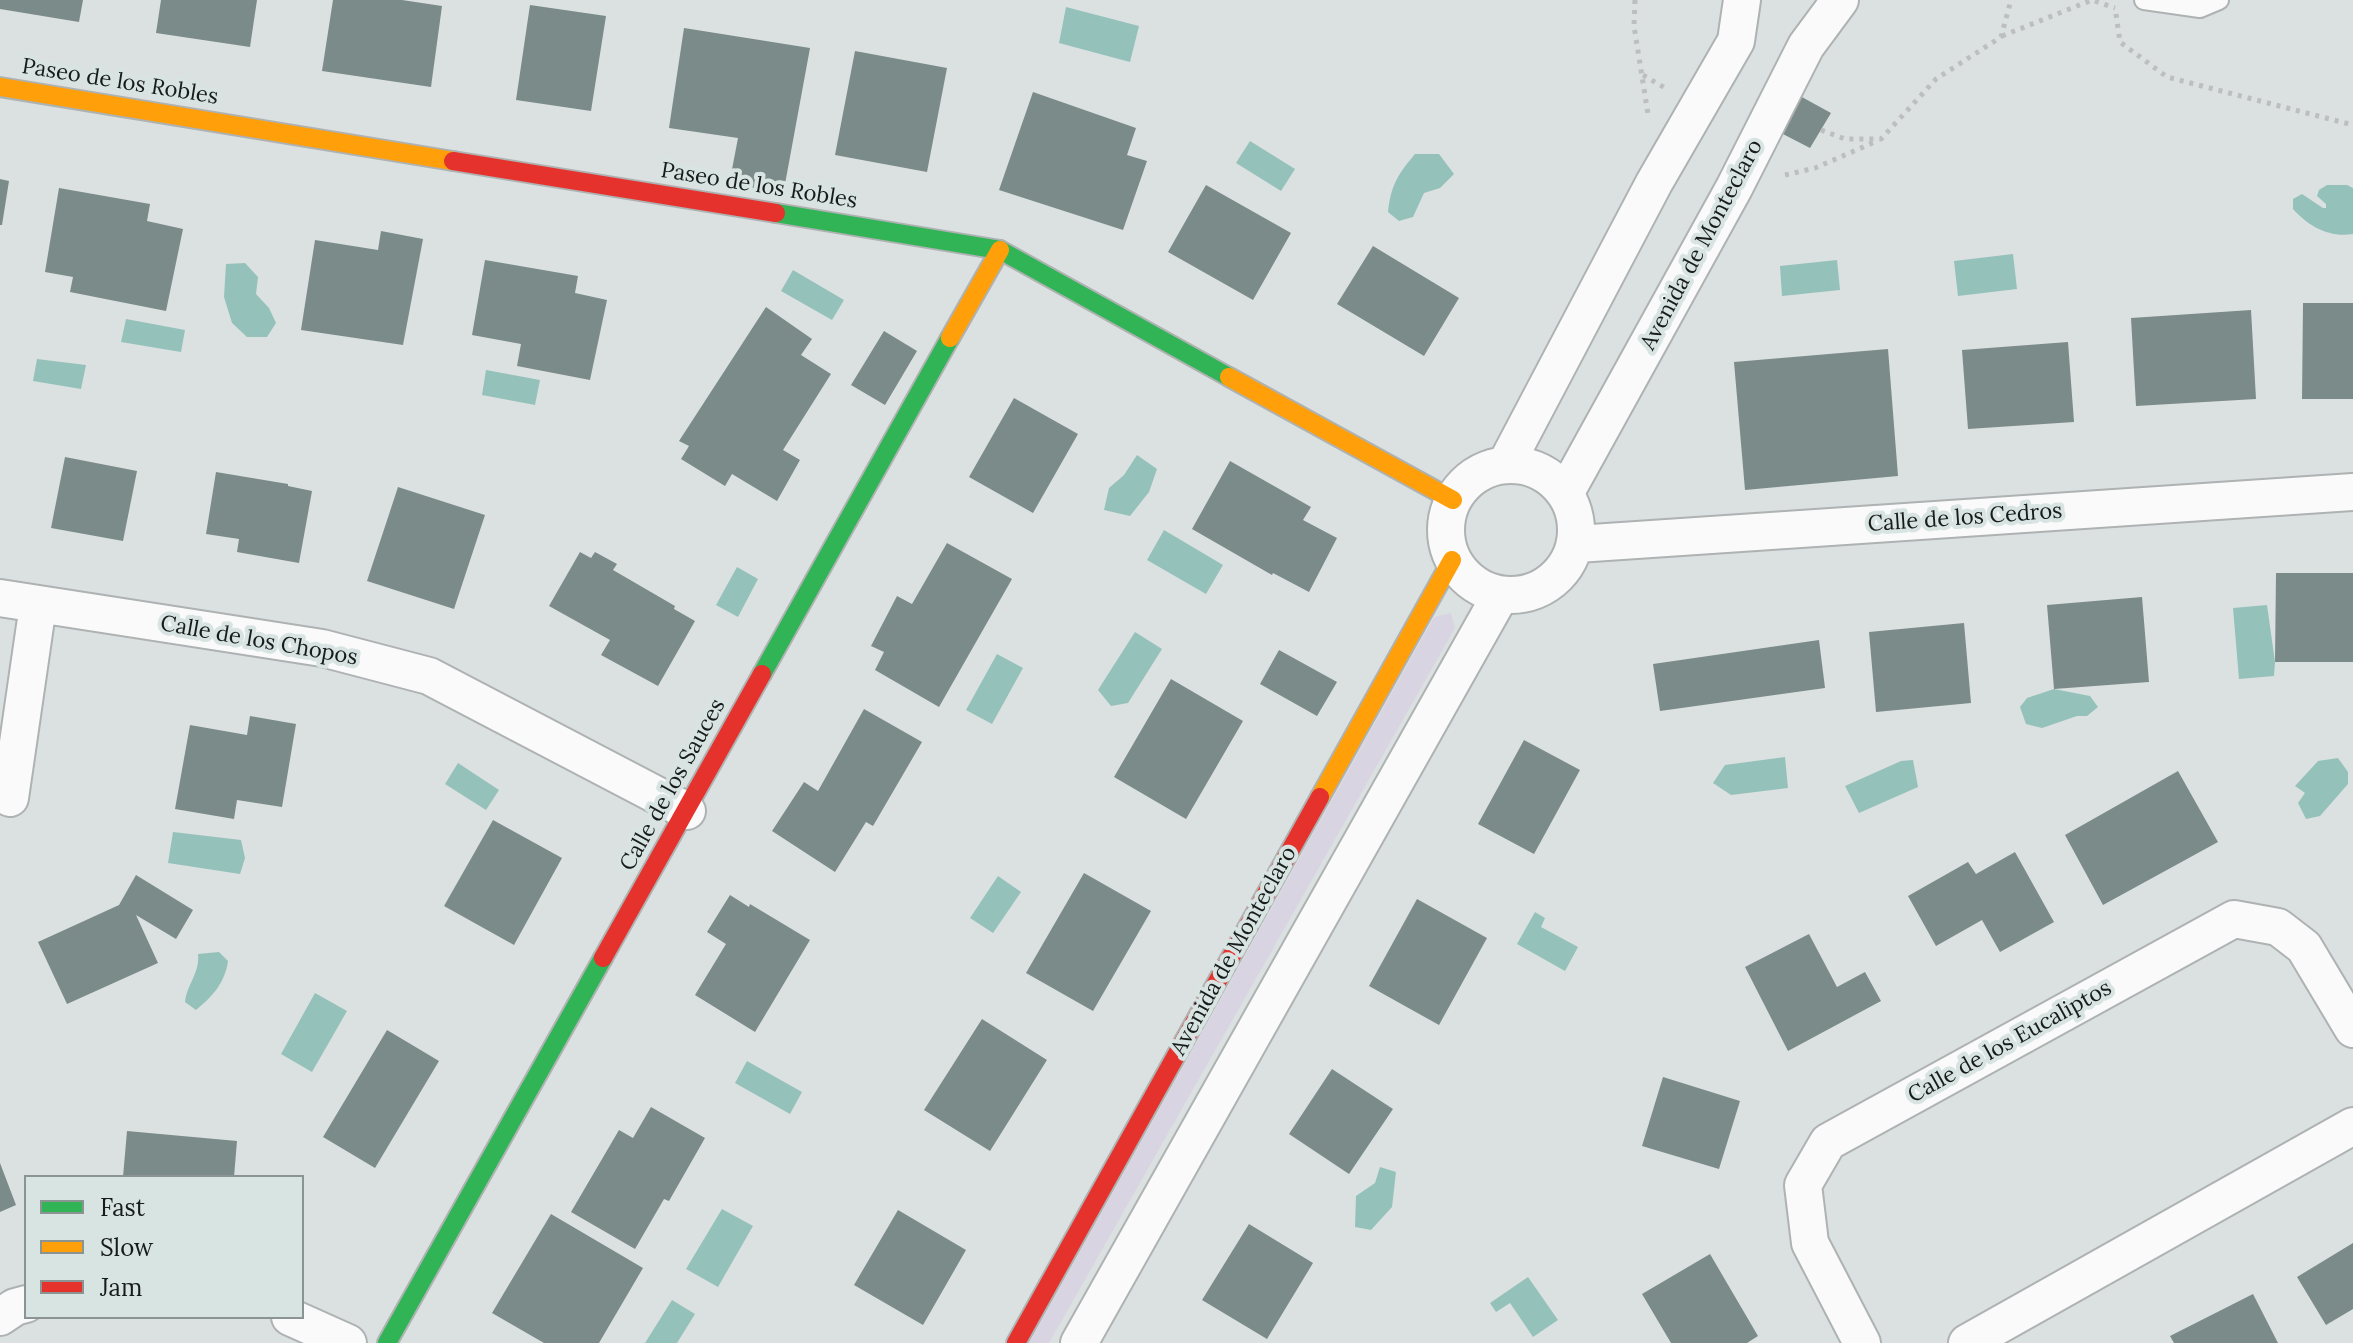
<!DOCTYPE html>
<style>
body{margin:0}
#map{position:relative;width:2353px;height:1343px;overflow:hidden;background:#dbe1e0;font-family:Lora,serif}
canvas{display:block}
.legend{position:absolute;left:24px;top:1175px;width:280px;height:144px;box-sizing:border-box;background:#d8e4e2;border:2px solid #8b9492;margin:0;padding:10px 14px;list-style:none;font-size:24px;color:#171b1a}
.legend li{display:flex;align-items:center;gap:16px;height:40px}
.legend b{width:40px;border:2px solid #8b9492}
</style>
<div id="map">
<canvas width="2353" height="1343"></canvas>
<ul class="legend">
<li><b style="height:10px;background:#30b455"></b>Fast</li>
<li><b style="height:10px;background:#ff9f0a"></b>Slow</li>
<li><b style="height:10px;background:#e5322d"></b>Jam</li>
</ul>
</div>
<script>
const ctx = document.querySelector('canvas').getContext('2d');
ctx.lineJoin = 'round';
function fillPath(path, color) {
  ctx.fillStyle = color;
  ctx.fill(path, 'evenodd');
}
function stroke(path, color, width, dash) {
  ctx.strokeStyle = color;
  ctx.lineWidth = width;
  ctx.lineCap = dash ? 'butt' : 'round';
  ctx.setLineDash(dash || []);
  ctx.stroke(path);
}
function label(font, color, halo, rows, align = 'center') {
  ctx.font = font + ' Lora,serif';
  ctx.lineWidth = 8;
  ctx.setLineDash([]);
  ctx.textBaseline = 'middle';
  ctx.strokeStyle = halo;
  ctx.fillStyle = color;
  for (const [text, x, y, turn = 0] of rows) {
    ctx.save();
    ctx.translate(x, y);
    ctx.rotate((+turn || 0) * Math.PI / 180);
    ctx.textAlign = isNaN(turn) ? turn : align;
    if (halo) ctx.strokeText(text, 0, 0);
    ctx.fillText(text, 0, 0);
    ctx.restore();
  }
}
fillPath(new Path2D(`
 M 1451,613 L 1455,628 L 1049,1343 L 1029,1343 L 1434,617 Z`), '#d9d4e2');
fillPath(new Path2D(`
 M 1066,7 L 1139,26 L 1130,62 L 1059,43 Z
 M 1250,141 L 1295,169 L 1281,191 L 1236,163 Z
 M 1415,154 L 1439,154 L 1454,174 L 1440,188 L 1424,193 L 1413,217 L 1399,221 L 1388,212 C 1391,185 1398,174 1415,154 Z
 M 2327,185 L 2347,185 L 2353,188 L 2353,234 C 2329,238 2308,226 2293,209 L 2293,199 L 2302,194 L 2323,208 L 2326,208 L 2326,204 L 2317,196 L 2319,190 Z
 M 2013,254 L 2017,289 L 1958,296 L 1954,261 Z
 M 1837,260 L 1840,290 L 1782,296 L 1780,266 Z
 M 245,263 L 258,277 L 256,294 L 269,308 L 276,323 L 267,337 L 247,337 L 232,323 L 224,297 L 226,264 Z
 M 793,270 L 844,300 L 832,320 L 781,291 Z
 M 126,319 L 185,330 L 181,352 L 121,342 Z
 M 37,359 L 86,365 L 81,389 L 33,381 Z
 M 486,370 L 540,380 L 535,405 L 482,395 Z
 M 1137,455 L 1157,469 L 1149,492 L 1130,516 L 1104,510 L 1109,488 L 1124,475 Z
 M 1164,530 L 1223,565 L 1206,594 L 1147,560 Z
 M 737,567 L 758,579 L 738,617 L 716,605 Z
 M 2267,605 L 2275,662 L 2274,676 L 2239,679 L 2233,608 Z
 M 1135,632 L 1162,649 L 1128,703 L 1111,706 L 1098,690 Z
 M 997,654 L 1023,668 L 992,724 L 966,710 Z
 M 2054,689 L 2090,696 L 2098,707 L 2087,716 L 2077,716 L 2042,728 L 2026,724 L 2020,707 L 2027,698 Z
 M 1785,757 L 1788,788 L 1731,795 L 1713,783 L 1725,765 Z
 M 2338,758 L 2348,772 L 2348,784 L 2320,816 L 2306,819 L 2298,803 L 2305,793 L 2295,786 L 2318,761 Z
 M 1913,760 L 1918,787 L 1859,813 L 1845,786 L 1901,761 Z
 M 458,763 L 499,790 L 486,810 L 445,784 Z
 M 173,832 L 241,840 L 245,858 L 240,874 L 168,863 Z
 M 998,876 L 1021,892 L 993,933 L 970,918 Z
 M 1535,912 L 1545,918 L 1541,927 L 1578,947 L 1565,971 L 1517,944 Z
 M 219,952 L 228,961 C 225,983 212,997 196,1010 L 185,1002 C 187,984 200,973 198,954 Z
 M 315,993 L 347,1011 L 312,1072 L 281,1054 Z
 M 747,1061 L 802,1092 L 790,1114 L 735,1083 Z
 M 1380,1167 L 1396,1172 L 1392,1207 L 1371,1230 L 1355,1227 L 1356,1196 L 1375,1183 Z
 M 722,1209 L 753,1226 L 718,1287 L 686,1269 Z
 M 1528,1277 L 1558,1320 L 1533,1337 L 1510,1303 L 1496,1312 L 1490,1303 Z
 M 672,1300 L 695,1314 L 677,1343 L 645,1343 Z`), '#95c1bb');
fillPath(new Path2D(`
 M 0,0 L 83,0 L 79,22 L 0,9 Z
 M 161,0 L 257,0 L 250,47 L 156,33 Z
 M 333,0 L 402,0 L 442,6 L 431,87 L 322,71 Z
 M 530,5 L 606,16 L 591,111 L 516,100 Z
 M 684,28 L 810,48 L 783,195 L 729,185 L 738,138 L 669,128 Z
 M 855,51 L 947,68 L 927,172 L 835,155 Z
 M 1033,92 L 1136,128 L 1127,155 L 1147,161 L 1123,230 L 999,190 Z
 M 1800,96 L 1831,113 L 1810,148 L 1779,132 Z
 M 0,179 L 9,181 L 2,225 L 0,225 Z
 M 1206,185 L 1291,233 L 1253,300 L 1168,252 Z
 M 59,188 L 150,204 L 147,221 L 183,229 L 166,311 L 70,292 L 73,277 L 45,272 Z
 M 381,231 L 423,239 L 403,345 L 301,330 L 315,240 L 378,250 Z
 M 1373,246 L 1459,298 L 1424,356 L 1337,304 Z
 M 485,260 L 578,276 L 575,293 L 607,300 L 590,380 L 517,366 L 521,344 L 472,335 Z
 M 2303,303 L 2353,303 L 2353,399 L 2302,399 Z
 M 766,307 L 812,339 L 801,355 L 831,374 L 783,450 L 800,460 L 777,501 L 732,474 L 725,486 L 681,459 L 689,446 L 679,441 Z
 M 2251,310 L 2256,399 L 2136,406 L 2131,318 Z
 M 884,331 L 917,351 L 885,405 L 851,385 Z
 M 2068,342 L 2074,422 L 1968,429 L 1962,350 Z
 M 1888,349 L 1898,476 L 1745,490 L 1734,362 Z
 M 1014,398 L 1078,434 L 1033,513 L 969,477 Z
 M 65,457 L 137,471 L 123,541 L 51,528 Z
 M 1230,461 L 1311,507 L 1303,520 L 1337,538 L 1309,592 L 1273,573 L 1272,575 L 1192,529 Z
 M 216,472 L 288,484 L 288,486 L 312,491 L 299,563 L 237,552 L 239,539 L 206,534 Z
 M 398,487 L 485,515 L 454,609 L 367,581 Z
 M 947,543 L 1012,579 L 939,707 L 875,670 L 884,652 L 871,646 L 897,596 L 912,604 Z
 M 580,552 L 591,558 L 595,552 L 617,564 L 613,570 L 675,606 L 674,609 L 695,621 L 658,686 L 601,655 L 610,640 L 549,606 Z
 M 2276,573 L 2353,573 L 2353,662 L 2275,662 Z
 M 2142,597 L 2149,682 L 2054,689 L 2047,605 Z
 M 1964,623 L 1971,703 L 1876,712 L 1869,632 Z
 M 1819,640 L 1825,688 L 1660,711 L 1653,664 Z
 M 1279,650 L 1337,682 L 1317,716 L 1260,684 Z
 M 1171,679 L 1243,721 L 1186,819 L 1114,777 Z
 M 864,709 L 922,742 L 873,826 L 866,822 L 835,872 L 772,831 L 804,782 L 818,791 Z
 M 250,716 L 296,724 L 282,807 L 237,800 L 234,819 L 175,809 L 190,725 L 247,735 Z
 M 1524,740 L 1580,770 L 1534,854 L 1478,824 Z
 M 2178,771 L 2218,842 L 2103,905 L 2065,835 Z
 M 493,820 L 562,858 L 514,945 L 444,906 Z
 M 2015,852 L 2054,922 L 2000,952 L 1982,920 L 1936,946 L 1908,896 L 1968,862 L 1976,874 Z
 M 1084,873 L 1151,911 L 1093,1011 L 1026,973 Z
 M 136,875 L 193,910 L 176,939 L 136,915 L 158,963 L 67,1004 L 38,942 L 119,905 Z
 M 730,895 L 749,907 L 750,904 L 810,940 L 755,1032 L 695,995 L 726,944 L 707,932 Z
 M 1417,899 L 1487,938 L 1439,1025 L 1369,986 Z
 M 1809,934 L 1837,987 L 1865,972 L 1881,1001 L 1788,1051 L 1745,967 Z
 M 982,1019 L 1047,1060 L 990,1151 L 924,1110 Z
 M 387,1030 L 439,1061 L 375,1168 L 323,1137 Z
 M 1332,1069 L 1393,1109 L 1349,1174 L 1289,1134 Z
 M 1663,1077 L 1740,1101 L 1719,1169 L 1642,1146 Z
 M 651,1107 L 705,1138 L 669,1201 L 664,1199 L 635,1249 L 571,1212 L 619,1130 L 633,1138 Z
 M 127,1131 L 237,1141 L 234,1177 L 123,1177 Z
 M 0,1163 L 16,1205 L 0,1212 Z
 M 898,1210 L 966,1250 L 923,1325 L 854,1285 Z
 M 551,1214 L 643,1268 L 599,1343 L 544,1343 L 492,1313 Z
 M 1249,1224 L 1313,1263 L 1267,1339 L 1202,1300 Z
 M 2353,1243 L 2353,1309 L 2326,1325 L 2297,1277 Z
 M 1710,1254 L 1758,1336 L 1747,1343 L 1671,1343 L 1642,1294 Z
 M 2253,1294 L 2278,1343 L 2174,1343 L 2170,1336 Z`), '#7b8b89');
const lane = new Path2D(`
 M 2144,0 L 2200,8 L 2219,0`);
const street = new Path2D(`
 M 1506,464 L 1654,183 L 1736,41 L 1742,0
 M1446 530a65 65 0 1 1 130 0a65 65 0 1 1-130 0Z
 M 1566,492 L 1734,188 L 1806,46 L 1840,0
 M 1577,544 L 2353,492
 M 0,598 L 322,648 L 429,676 L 687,811
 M 10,798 L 38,605
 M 0,1317 L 15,1307 L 26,1304
 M 290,1317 L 348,1343
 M 1079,1343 L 1500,596
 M 1862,1343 L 1810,1243 L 1803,1185 L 1828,1142 L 2234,919 L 2278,927 L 2304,947 L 2353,1029
 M 1967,1343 L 2353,1126`);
const fast = new Path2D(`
 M 776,213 L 1000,250 L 1229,377
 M 762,674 L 950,338
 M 387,1343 L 603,958`);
const slow = new Path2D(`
 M 0,87 L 453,161
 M 950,338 L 1000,250
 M 1229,377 L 1453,500
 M 1320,797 L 1452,560`);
const jam = new Path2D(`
 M 453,161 L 776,213
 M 603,958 L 762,674
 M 1016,1343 L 1320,797`);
stroke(lane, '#aeb2b2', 22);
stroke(street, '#aeb2b2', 40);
stroke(fast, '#aeb2b2', 22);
stroke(slow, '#aeb2b2', 22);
stroke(jam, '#aeb2b2', 22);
stroke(new Path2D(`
 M 1635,0 L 1634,26 L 1648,114
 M 2116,14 L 2120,42 L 2167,77 L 2353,125
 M 2002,36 L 2092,0 L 2115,8
 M 1643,75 L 1665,88
 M 1821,130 L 1845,139 L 1881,139 L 1936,79 L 2001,37 L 2011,0
 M 1785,175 L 1815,168 L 1877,141`), '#bcbfbe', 5, [4, 6]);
stroke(lane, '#fafafa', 18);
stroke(street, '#fafafa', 36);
stroke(fast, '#30b455', 18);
stroke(slow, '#ff9f0a', 18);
stroke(jam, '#e5322d', 18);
label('22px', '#171b1a', '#d8e4e2', [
 ["Paseo de los Robles",120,82,9],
 ["Paseo de los Robles",759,186,9],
 ["Avenida de Monteclaro",1702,245,-62],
 ["Calle de los Cedros",1965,518,-4],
 ["Calle de los Chopos",259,641,10],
 ["Calle de los Sauces",673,785,-61],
 ["Avenida de Monteclaro",1234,951,-61],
 ["Calle de los Eucaliptos",2010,1042,-29]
]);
</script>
